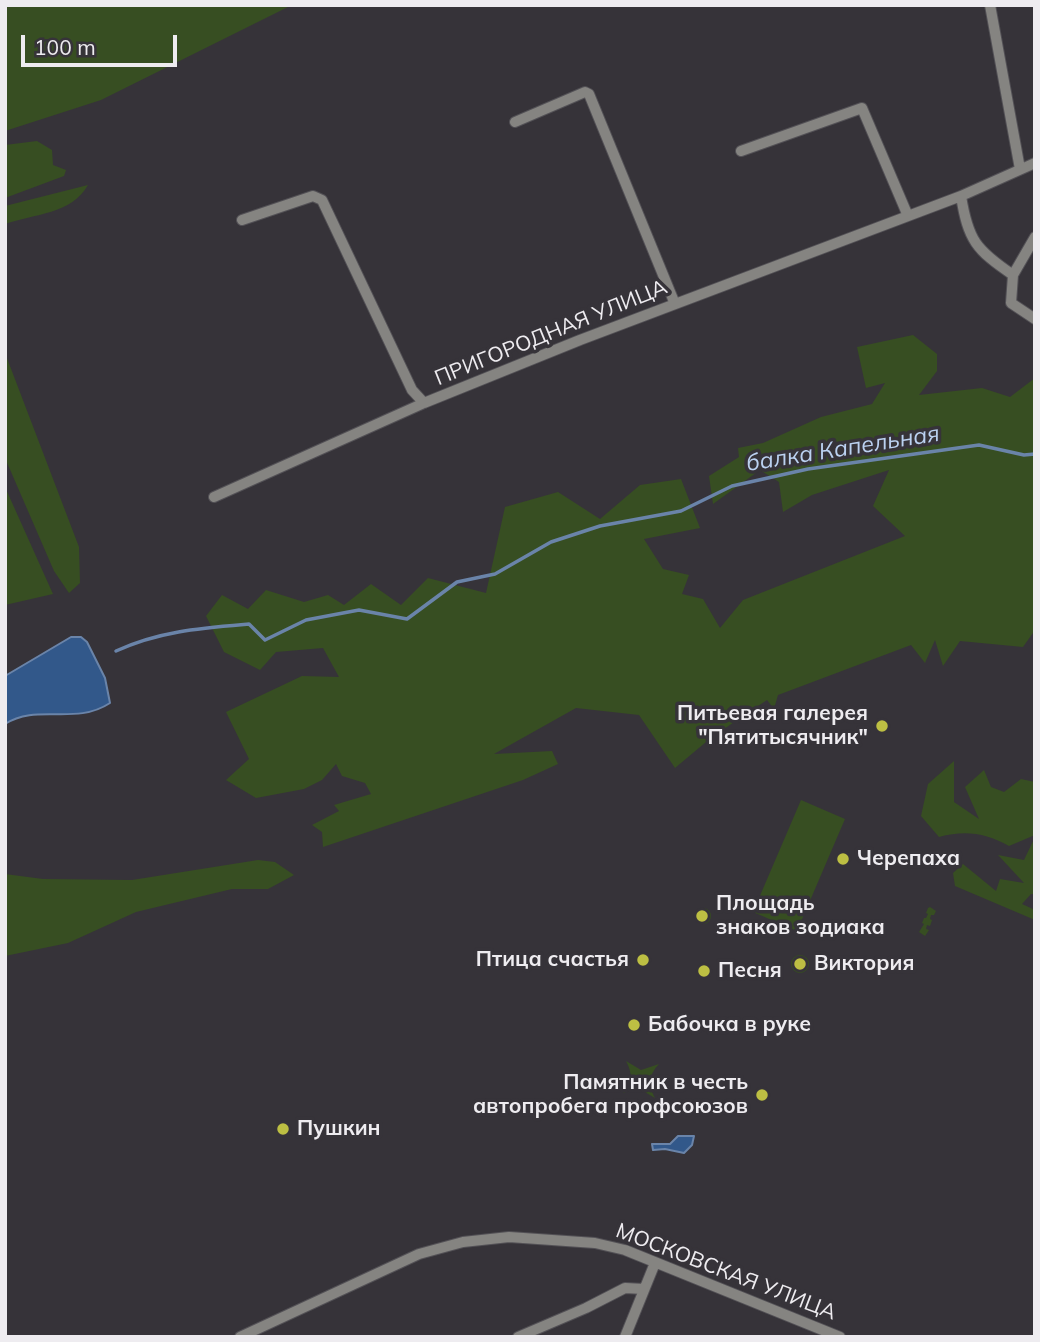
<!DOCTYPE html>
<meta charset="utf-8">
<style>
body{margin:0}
#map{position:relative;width:1040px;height:1342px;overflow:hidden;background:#363339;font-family:Mulish,sans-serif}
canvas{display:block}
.frame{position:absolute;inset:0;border:7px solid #eeecf0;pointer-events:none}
.scale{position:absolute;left:21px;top:35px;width:156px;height:32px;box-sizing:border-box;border:4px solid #eeecf0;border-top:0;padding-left:9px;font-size:21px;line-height:24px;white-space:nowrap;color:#eeecf0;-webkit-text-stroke:5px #363339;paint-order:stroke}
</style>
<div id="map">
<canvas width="1040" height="1342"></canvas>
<div class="frame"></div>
<div class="scale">100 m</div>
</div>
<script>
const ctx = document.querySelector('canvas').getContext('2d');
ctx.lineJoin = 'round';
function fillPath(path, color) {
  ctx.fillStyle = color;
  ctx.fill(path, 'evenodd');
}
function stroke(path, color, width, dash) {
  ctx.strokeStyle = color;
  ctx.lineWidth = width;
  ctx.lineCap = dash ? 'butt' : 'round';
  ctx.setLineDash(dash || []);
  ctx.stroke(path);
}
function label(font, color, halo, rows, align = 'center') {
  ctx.font = font + ' Mulish,sans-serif';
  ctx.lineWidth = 7;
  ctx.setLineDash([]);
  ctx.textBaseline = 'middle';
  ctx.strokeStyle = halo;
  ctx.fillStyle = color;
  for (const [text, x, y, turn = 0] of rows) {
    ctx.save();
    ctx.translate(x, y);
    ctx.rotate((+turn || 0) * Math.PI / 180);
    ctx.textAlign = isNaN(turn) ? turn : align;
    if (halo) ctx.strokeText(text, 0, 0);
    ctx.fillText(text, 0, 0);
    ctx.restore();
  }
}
fillPath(new Path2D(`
 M 5,5 L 292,5 L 101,100 L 5,131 Z
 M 37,141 L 52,150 L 53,165 L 66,170 L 64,176 L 5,198 L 5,145 Z
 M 88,185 C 72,214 34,214 5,224 L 5,206 Z
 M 913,335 L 937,354 L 937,371 L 919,395 L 982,388 L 1010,397 L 1035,378 L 1035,630 L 1023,647 L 960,641 L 943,666 L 935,640 L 925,663 L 911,645 L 778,695 L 774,709 L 767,700 L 712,737 L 675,768 L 639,715 L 576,708 L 494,754 L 552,751 L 558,764 L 523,780 L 323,847 L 322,832 L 312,825 L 339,811 L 334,805 L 371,794 L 365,783 L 342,776 L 336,764 L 322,780 L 304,789 L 256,798 L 226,780 L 249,759 L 226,712 L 302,676 L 339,677 L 323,648 L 276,652 L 260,670 L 224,652 L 206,616 L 222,595 L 248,609 L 266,590 L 304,602 L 328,595 L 344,605 L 371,584 L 401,605 L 428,578 L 486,593 L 505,507 L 558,492 L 600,519 L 640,485 L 681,479 L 700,528 L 644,539 L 663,569 L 689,575 L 682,594 L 703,599 L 720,628 L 743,600 L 905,536 L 873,506 L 889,470 L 812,495 L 783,512 L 779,482 L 760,470 L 713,504 L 709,476 L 739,457 L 738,448 L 763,443 L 821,417 L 872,404 L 885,383 L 866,388 L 857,347 Z
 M 5,353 L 79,547 L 80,583 L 69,593 L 54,571 L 5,458 Z
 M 5,487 L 53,594 L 5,605 Z
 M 954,761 L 954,802 L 979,819 L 965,787 L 984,770 L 991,787 L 1004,792 L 1021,779 L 1035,782 L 1035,835 L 1009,846 C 986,833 965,830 939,837 L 921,816 L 928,784 Z
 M 801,800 L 845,819 L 797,931 L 753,912 Z
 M 1035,837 L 1035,894 L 1031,894 L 1022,904 L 1035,910 L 1035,920 L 955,886 L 953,873 L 963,864 L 996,891 L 1000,879 L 1024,883 L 998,855 L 1024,860 Z
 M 258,860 L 275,862 L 294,875 L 268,889 L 232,889 L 136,912 L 68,943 L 5,956 L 5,874 L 43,879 L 132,880 Z
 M 930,907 L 936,911 L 934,915 L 931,915 L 930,919 L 932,920 L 930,926 L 927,925 L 926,929 L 929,930 L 925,936 L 919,932 L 924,924 L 922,923 L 924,918 L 926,918 L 928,914 L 926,913 L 928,908 Z
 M695 916a8 8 0 1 1 16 0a8 8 0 1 1-16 0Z
 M791 964a9 9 0 1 1 18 0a9 9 0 1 1-18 0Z
 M 626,1061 L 641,1070 L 659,1064 C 648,1076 648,1084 655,1098 L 638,1088 L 623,1093 C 632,1082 633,1074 626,1061 Z`), '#374e22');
const water = new Path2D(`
 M 71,637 L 81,637 L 87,642 L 105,678 L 110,703 C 75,726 37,703 5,724 L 5,676 Z
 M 678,1136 L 694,1136 L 692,1145 L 684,1153 L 665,1149 L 653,1150 L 652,1144 L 670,1144 Z`);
fillPath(water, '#32588a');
stroke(water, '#6a84a9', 2);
stroke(new Path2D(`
 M 116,651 C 159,631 202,628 249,624 L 265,640 L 306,620 L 359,610 L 407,619 L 457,582 L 495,574 L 551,542 L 600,526 L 681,511 L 732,486 L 808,469 L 979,445 L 1024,455 L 1035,454`), '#6a84a9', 3.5);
const street = new Path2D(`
 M 990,5 L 1020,169
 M 515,122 L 585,92 L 589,94 L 675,304
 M 741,151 L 862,108 L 908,216
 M 961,196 C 968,240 976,250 1013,275 L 1011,303 L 1035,319
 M 242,220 L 313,196 L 322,200 L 412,390 L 424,403
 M 1013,275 L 1035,237
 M 214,497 L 424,403 L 580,340 L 961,196 L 1035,163
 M 240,1337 L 419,1254 L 463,1242 L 509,1237 L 595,1243 L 625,1250 L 840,1337
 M 518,1337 L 586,1308 L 625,1288 L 644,1289
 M 625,1337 L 655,1263`);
stroke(street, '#535156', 12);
stroke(street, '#858481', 10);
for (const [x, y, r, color] of [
 [882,726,7,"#bdbf43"],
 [843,859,7,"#bdbf43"],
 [702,916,7,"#bdbf43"],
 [643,960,7,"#bdbf43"],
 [800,964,7,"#bdbf43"],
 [704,971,7,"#bdbf43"],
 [634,1025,7,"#bdbf43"],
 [762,1095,7,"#bdbf43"],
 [283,1129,7,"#bdbf43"]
]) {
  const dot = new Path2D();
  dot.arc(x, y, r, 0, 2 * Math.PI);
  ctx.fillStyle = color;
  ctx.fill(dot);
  stroke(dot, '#363339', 2.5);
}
label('21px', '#eeecf0', '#363339', [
 ["ПРИГОРОДНАЯ УЛИЦА",551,333,-22],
 ["МОСКОВСКАЯ УЛИЦА",726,1272,21]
]);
label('bold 21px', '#eeecf0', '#363339', [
 ["Питьевая галерея",868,714,"right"],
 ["\"Пятитысячник\"",868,738,"right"],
 ["Черепаха",857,859],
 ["Площадь",716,904],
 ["знаков зодиака",716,928],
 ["Птица счастья",629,960,"right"],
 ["Виктория",814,964],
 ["Песня",718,971],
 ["Бабочка в руке",648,1025],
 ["Памятник в честь",748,1083,"right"],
 ["автопробега профсоюзов",748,1107,"right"],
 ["Пушкин",297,1129]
], 'left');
label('italic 23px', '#bbd1f0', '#363339', [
 ["балка Капельная",843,449,-9]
]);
</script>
